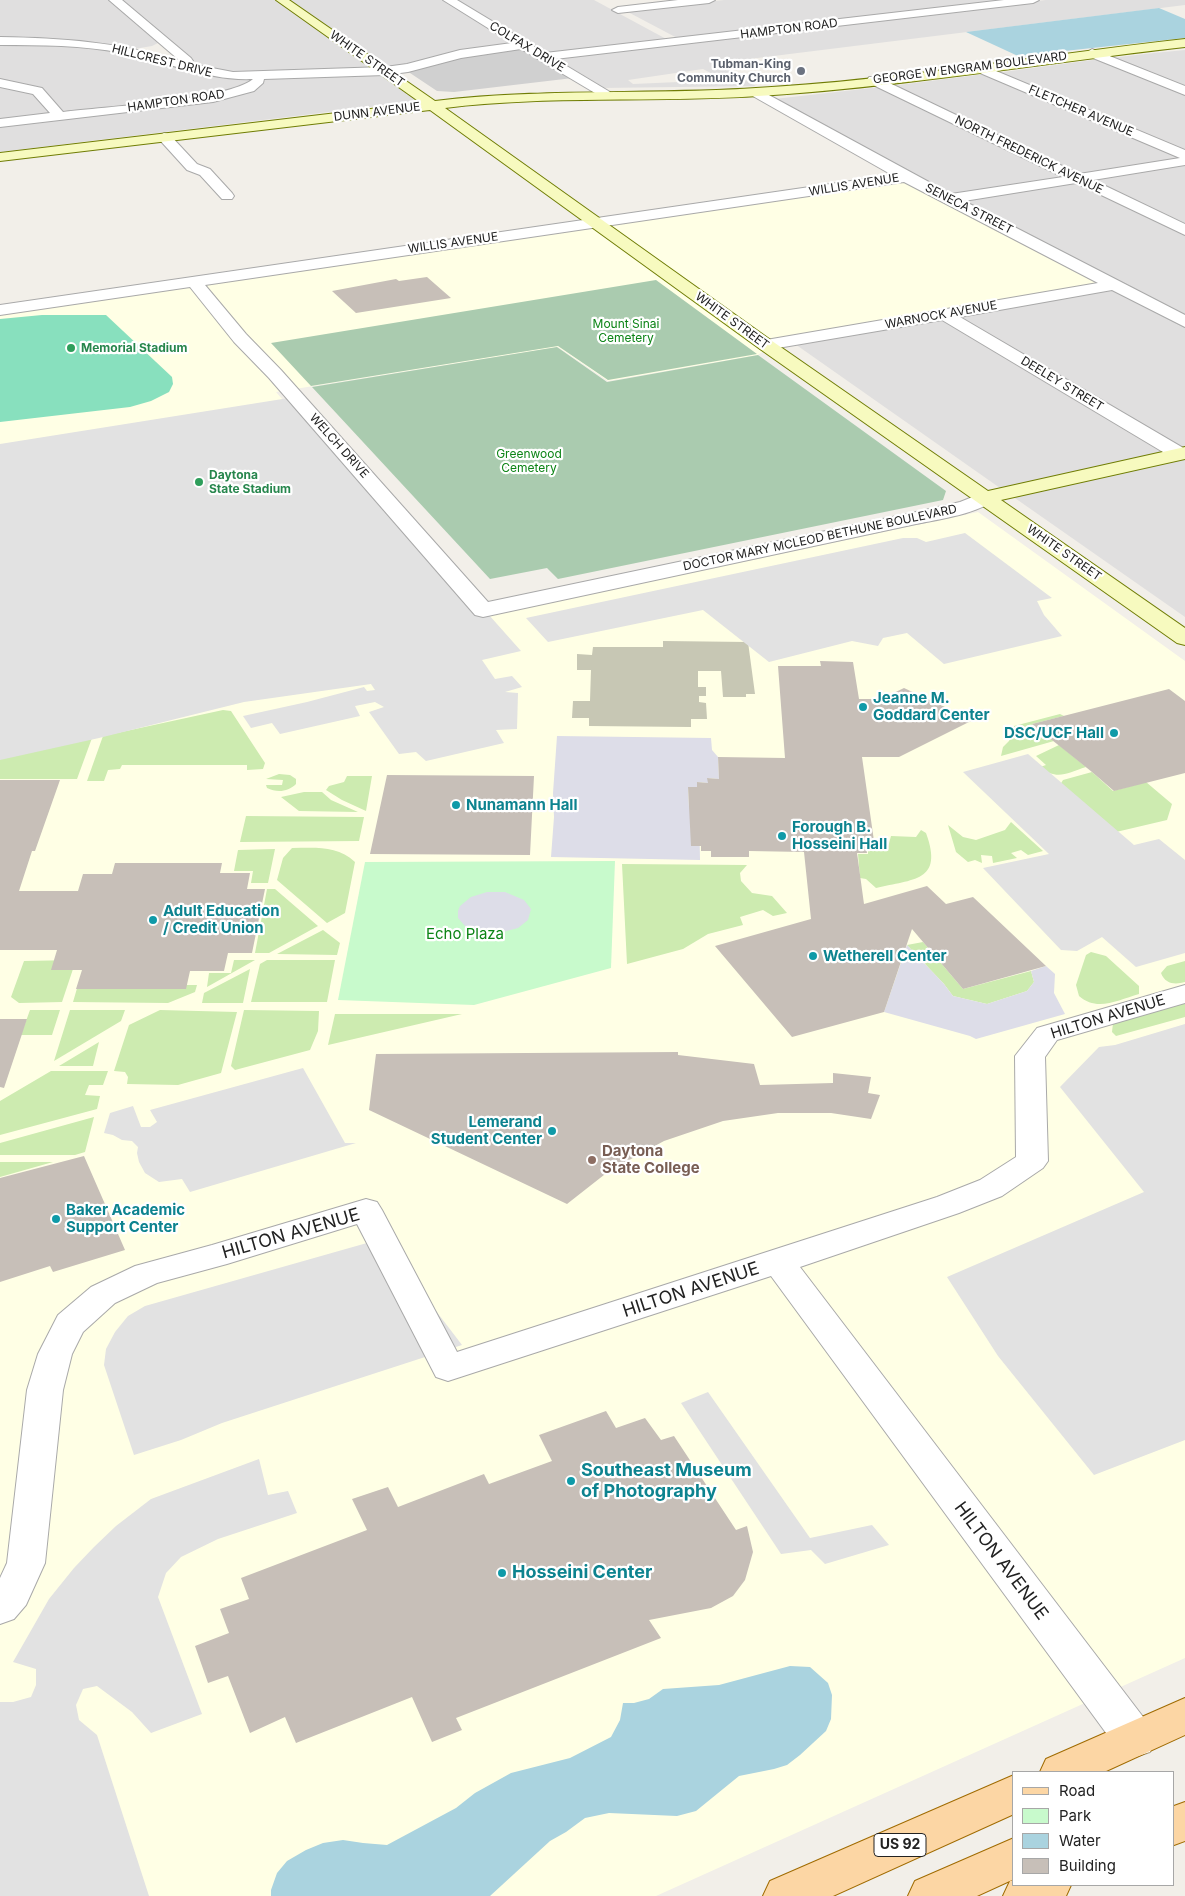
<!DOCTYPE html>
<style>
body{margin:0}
#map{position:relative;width:1185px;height:1896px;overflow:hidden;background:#f2efe9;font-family:Inter,sans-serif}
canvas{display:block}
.legend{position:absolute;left:1012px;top:1771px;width:162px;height:115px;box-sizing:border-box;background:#fff;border:1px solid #a7a7a7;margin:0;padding:6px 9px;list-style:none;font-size:15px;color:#222}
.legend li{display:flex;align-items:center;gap:10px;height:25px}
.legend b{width:25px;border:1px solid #a7a7a7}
</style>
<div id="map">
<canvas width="1185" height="1896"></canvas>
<ul class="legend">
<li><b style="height:6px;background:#fcd6a4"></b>Road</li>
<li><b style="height:14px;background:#c8facc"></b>Park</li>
<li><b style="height:14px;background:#aad3df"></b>Water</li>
<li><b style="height:14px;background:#c7bfb8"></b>Building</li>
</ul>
</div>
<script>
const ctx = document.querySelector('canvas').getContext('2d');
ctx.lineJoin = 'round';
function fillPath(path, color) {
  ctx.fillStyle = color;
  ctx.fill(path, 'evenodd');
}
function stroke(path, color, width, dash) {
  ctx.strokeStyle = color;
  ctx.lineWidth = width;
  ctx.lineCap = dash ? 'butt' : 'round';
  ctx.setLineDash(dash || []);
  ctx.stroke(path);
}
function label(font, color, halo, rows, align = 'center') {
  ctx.font = font + ' Inter,sans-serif';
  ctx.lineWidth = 4.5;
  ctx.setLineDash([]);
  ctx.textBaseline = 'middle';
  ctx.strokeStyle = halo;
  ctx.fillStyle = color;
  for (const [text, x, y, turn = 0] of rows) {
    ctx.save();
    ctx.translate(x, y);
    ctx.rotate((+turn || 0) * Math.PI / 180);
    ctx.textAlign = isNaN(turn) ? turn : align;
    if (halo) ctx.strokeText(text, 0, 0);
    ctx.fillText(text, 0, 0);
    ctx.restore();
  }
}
fillPath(new Path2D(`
 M 0,0 L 109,0 L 158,43 L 152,46 L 134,49 L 80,42 L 0,40 Z
 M 121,0 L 276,0 L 376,70 L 235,75 L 199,66 Z
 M 288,0 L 443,0 L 517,44 L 389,69 Z
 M 455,0 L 594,0 L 670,41 L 548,55 Z
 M 724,0 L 1019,0 L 681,40 L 626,11 Z
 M 1046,0 L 1185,0 L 1185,5 L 717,63 L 756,86 L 602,88 L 553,58 ZM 703,69 L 724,80 L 633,84 L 628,80 Z
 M 0,43 L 26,43 L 117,50 L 205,75 L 232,78 L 255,78 L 245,87 L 211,96 L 65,113 L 43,90 L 0,81 Z
 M 1185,50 L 1185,88 L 1110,58 L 1154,53 Z
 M 1100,59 L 1185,94 L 1185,152 L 996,73 Z
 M 381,73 L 419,101 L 0,152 L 0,125 L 214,100 L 256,88 L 269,77 Z
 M 985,74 L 1185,158 L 1078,175 L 891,86 Z
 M 0,85 L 31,92 L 52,115 L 0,121 Z
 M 881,87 L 1066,177 L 952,196 L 774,99 Z
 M 1185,164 L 1185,226 L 1086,179 Z
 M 1075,181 L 1185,233 L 1185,317 L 960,200 Z
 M 1114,289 L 1185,327 L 1185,448 L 1181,449 L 956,316 Z
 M 942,319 L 1166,452 L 1000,488 L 795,344 Z
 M 1185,459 L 1185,617 L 1012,496 Z`), '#e0dfdf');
fillPath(new Path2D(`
 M 904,180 L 1101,283 L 784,337 L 758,355 L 608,381 L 558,347 L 276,392 L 474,619 L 978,512 L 1185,661 L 1185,1658 L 656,1896 L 0,1896 L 0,312 Z`), '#ffffe5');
fillPath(new Path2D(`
 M 511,49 L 527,51 L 573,78 L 454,92 L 437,91 L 407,71 L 464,56 Z`), '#d0d0d0');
fillPath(new Path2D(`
 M 663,641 L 748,642 L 755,694 L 746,694 L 746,697 L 723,697 L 721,671 L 698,671 L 698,687 L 706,687 L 706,696 L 699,696 L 699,702 L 706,703 L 707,719 L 691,719 L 691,727 L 589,726 L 589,718 L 572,718 L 573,701 L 590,701 L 591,670 L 577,670 L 577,654 L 592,655 L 593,647 L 663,647 Z`), '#c7c7b4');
fillPath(new Path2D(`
 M 223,710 L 231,711 L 265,763 L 263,769 L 247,770 L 247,765 L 122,765 L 120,769 L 108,770 L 104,781 L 87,781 L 103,736 Z
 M 1060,714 L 1064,716 L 1032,724 L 1054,741 L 1001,756 L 1003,747 L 1009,741 L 1014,726 Z
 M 92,738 L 77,779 L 0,779 L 0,757 Z
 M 1059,745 L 1086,767 C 1067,773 1057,781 1040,767 L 1046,765 L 1036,756 Z
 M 1092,772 L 1113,791 L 1146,782 L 1172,804 L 1167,820 L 1116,832 L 1060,785 L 1063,780 Z
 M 279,774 L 290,775 L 296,779 L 296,784 C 288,792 277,793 267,788 L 266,785 L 282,785 L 283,780 L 266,779 Z
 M 347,776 L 372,776 L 366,811 L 342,800 L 326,790 L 329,786 L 344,782 Z
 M 304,792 L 322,792 L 331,800 L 358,812 L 299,811 L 281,797 Z
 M 246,816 L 364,817 L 359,841 L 240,842 Z
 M 1011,822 L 1043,851 L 1028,855 L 1021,850 L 1011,853 L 1017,858 L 993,863 L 992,856 L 981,855 L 982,863 L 975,860 L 968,862 L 956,852 L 948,825 L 963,837 L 976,840 L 1005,830 Z
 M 921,830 L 926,833 C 944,882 913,879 876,888 L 866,879 L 860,878 L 858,854 L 868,854 L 868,850 L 883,850 L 888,847 L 891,836 L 916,837 Z
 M 292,848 C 315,848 337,845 355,862 L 345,913 L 327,923 L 277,880 L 283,858 Z
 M 275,849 L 268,883 L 251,883 L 253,871 L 234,871 L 238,850 Z
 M 622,864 L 747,865 L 740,873 L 741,881 L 752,893 L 772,896 L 787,913 L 773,916 L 763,910 L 740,917 L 743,925 L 708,934 L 683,949 L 627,964 Z
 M 267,889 L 275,889 L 318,926 L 269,953 L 255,953 Z
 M 323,930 L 340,943 L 337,955 L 277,954 Z
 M 923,942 L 963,989 L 1031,971 L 1034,982 L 1027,991 L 987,1004 L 953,996 L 944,984 L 907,945 Z
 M 1091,952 L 1106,956 L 1139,986 L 1139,994 C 1118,1000 1097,1012 1079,996 L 1076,985 L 1086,955 Z
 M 76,960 L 62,1002 L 19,1003 L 11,997 L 24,961 Z
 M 234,960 L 255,960 L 207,987 L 209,973 L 231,973 Z
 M 267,960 L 335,960 L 327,1002 L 251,1002 L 260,964 Z
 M 1185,961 L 1185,982 C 1175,985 1165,984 1161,973 L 1167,966 Z
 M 250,969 L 243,1003 L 202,1003 L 204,993 Z
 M 78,985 L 197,985 L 195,992 L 168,1003 L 73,1002 Z
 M 1185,1003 L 1185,1017 L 1116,1036 L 1112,1032 L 1113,1023 Z
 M 30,1010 L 60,1010 L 52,1035 L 21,1035 Z
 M 70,1010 L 125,1010 L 121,1021 L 54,1061 Z
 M 160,1010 L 237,1012 L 221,1073 L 178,1085 L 127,1084 L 128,1077 L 125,1072 L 114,1071 L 129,1025 Z
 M 244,1010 L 319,1011 L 318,1031 L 310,1050 L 235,1070 L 231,1066 Z
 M 335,1014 L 462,1014 L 328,1045 Z
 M 99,1042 L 93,1066 L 59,1066 Z
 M 51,1071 L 108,1071 L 103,1085 L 89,1085 L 85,1095 L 100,1096 L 97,1109 L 0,1135 L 0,1101 Z
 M 94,1117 L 85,1152 L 75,1155 L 0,1155 L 0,1143 Z
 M 0,1162 L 53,1162 L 0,1177 Z`), '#cdebb0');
fillPath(new Path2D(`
 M 656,280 L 757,354 L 608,380 L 558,346 L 311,386 L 271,343 Z
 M 557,347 L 607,382 L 758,355 L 946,491 L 943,500 L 558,579 L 547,568 L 490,579 L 312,387 Z`), '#aacbaf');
fillPath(new Path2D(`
 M 615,861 L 611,968 L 474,1005 L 338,1000 L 365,862 Z`), '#c8facc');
fillPath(new Path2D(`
 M 42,315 L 106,315 L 172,377 L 173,384 L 169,392 L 151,401 L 130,407 L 0,422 L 0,319 Z`), '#88e0be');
fillPath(new Path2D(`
 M 295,397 L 521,651 L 482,660 L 495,679 L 512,676 L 522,687 L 505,692 L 518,693 L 517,729 L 496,730 L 504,743 L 426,761 L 416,752 L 399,754 L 369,712 L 384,707 L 375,702 L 355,706 L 360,716 L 280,734 L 272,723 L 251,728 L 243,716 L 307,702 L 364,687 L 367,691 L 375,690 L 371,684 L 244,702 L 99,738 L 0,760 L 0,444 Z
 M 965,533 L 1052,598 L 1037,601 L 1044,615 L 1062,636 L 944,664 L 907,633 L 883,638 L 878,646 L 852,641 L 769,662 L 703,610 L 548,642 L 526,618 L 903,538 L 917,538 L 926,542 Z
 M 1028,754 L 1134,845 L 1159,839 L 1185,860 L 1185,953 L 1136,967 L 1102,937 L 1077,951 L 1061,950 L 983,868 L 1049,854 L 963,772 Z
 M 1185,1024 L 1185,1440 L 1094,1475 L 998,1356 L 947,1277 L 1144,1192 L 1060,1087 L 1099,1047 L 1115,1045 Z
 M 303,1068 L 345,1143 L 356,1143 L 190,1192 L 182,1179 L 159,1182 L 145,1173 L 139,1162 L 137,1153 L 138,1147 L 132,1141 L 122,1140 L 113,1135 L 104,1133 L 110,1113 L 133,1106 L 141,1127 L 150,1127 L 157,1122 L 150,1110 Z
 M 381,1239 L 462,1345 L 222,1423 L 181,1440 L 134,1455 L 104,1365 L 106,1349 L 115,1332 L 128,1316 L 145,1306 Z
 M 708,1392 L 810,1538 L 872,1525 L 889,1545 L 825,1564 L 811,1550 L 781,1554 L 681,1403 Z
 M 259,1459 L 268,1495 L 288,1491 L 297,1513 L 218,1539 L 181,1557 L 166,1573 L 158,1597 L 202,1714 L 151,1733 L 132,1712 L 97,1686 L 83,1689 L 76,1705 L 79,1720 L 97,1735 L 149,1896 L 0,1896 L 0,1702 L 13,1702 L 31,1697 L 36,1685 L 36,1669 L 13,1662 L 49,1599 L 74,1568 L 94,1547 L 116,1526 L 151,1499 Z`), '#e2e2e2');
fillPath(new Path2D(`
 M 557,736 L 711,738 L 712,750 L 718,757 L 719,779 L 708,778 L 708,783 L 697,782 L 697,787 L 688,788 L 689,808 L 699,808 L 700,860 L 551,857 L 554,817 L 553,793 Z
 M 487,892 L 505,892 L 524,900 L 531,909 L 528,920 L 518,928 L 499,933 L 479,932 L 465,926 L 458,918 L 458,911 L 460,906 L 471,897 Z
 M 907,945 L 944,984 L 953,996 L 987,1004 L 1027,991 L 1034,982 L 1031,971 L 1046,966 L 1055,974 L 1054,993 L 1065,1014 L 976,1039 L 970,1036 L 884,1012 Z`), '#dddde8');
fillPath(new Path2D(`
 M 1159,8 L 1185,19 L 1185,38 L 1018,56 L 966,32 Z
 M 790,1666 L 810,1667 L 828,1683 L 832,1695 L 831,1719 L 826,1731 L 800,1755 L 787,1765 L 774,1769 L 739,1776 L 696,1811 L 677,1816 L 609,1813 L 585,1818 L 566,1832 L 550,1841 L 490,1896 L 271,1896 L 271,1890 L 277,1873 L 287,1861 L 306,1850 L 323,1843 L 343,1840 L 363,1843 L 387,1845 L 456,1808 L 475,1793 L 511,1773 L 570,1758 L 611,1737 L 620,1720 L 623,1703 L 634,1703 L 649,1699 L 663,1689 L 719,1685 Z`), '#aad3df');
fillPath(new Path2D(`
 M 427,277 L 451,298 L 356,313 L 332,291 L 396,279 L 399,281 Z
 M 820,661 L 853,662 L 859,699 L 881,699 L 904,688 L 973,720 L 899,757 L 862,757 L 875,848 L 866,848 L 867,853 L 857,853 L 864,904 L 927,886 L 946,904 L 973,897 L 1046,966 L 963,989 L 912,929 L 884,1012 L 792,1037 L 715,946 L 811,919 L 804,852 L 749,851 L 749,857 L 711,857 L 711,851 L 701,851 L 701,846 L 691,846 L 688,787 L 697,787 L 697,782 L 708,783 L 707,778 L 719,779 L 718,757 L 785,758 L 778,666 L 821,666 Z
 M 1169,689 L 1185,701 L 1185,773 L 1114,791 L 1092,772 L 1032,724 Z
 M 387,775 L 534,776 L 530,855 L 370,854 Z
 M 0,780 L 60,780 L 35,851 L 32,851 L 19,891 L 78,891 L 83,874 L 112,874 L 115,863 L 222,863 L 220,873 L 250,873 L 247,889 L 265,889 L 252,953 L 228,953 L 224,971 L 190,971 L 186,989 L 76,989 L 82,970 L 51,970 L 57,950 L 0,950 Z
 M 0,1019 L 27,1019 L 4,1088 L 0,1087 Z
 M 678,1052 L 678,1055 L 754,1064 L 760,1085 L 833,1083 L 833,1073 L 871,1077 L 868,1093 L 880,1095 L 871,1119 L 831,1113 L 778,1113 L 723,1121 L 664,1141 L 609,1171 L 567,1204 L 369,1110 L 376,1054 Z
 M 84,1156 L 125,1250 L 53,1272 L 50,1266 L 0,1282 L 0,1178 Z
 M 606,1411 L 616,1428 L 645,1418 L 661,1440 L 674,1436 L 736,1530 L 747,1526 L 753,1552 L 745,1580 L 733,1596 L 711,1608 L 649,1620 L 661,1638 L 456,1718 L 462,1730 L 432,1742 L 412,1697 L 296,1743 L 285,1717 L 250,1733 L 228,1676 L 208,1683 L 195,1646 L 229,1633 L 220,1609 L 249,1599 L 241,1578 L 367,1530 L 352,1499 L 388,1487 L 398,1507 L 484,1474 L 489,1484 L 552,1461 L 539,1435 Z`), '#c7bfb8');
const street = new Path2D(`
 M 109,0 L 122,0 L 191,58 L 193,61 L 191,64 L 233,72 L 385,67 L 407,64 L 460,50 L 512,43 L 443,0 L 457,0 L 545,53 L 1004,0 L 1039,0 L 1033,3 L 555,59 L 610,92 L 611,95 L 605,99 L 521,49 L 461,58 L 408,72 L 385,75 L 264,79 L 263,83 L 254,91 L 213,102 L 0,127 L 0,119 L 50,113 L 33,94 L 0,87 L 0,79 L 42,88 L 63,112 C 100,107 229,100 253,79 C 207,81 166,61 122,53 C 82,45 41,45 0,45 L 0,37 C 64,38 116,42 179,60 Z
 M 678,0 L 715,0 L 709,3 L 618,13 L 612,10 L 618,7 Z
 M 1092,49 L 1185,86 L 1185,95 L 1088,56 L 1086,53 Z
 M 977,63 L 1185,150 L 1185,165 L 1093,180 L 1185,224 L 1185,235 L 1076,183 L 964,201 L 1185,315 L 1185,327 L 1112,290 L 960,317 L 1185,449 L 1185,458 L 1173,458 L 942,320 L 766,350 L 760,349 L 757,345 L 760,341 L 766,340 L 1098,283 L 904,182 L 205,285 L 246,334 L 281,370 L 488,602 L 916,512 L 960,502 L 985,492 L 992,494 L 995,498 C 984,513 935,520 916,524 L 483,617 L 475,615 L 269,378 L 234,342 L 190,287 L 0,315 L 0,305 L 892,175 L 751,95 L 750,92 L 756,88 L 951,194 L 1063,177 L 869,83 L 867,80 L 869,77 L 877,77 L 1079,174 L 1180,158 L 973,70 L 971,67 L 973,64 Z
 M 164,133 L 169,134 L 197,164 L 210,169 L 232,193 L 234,196 L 232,199 L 222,199 L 200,175 L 187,170 L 157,137 Z
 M 1185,985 L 1185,1003 L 1057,1040 L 1045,1057 L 1048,1161 L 1043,1168 L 1002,1196 L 959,1213 L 800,1267 L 1150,1726 L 1156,1739 L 1150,1752 L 1135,1757 L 1120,1752 L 771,1276 L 448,1381 L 436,1377 L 357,1224 L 227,1264 L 157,1283 L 115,1303 L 83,1332 L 72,1354 L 63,1390 L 45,1563 L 26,1605 L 14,1619 L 0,1624 L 0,1578 L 7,1563 L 27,1390 L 38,1354 L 58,1315 L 91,1287 L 135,1266 L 212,1245 L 366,1199 L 377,1202 L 382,1210 L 457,1352 L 937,1197 L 980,1180 L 1016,1157 L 1015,1056 L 1037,1028 Z`);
const secondary = new Path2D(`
 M 276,0 L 289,0 L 435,101 C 542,88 649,95 756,88 C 900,80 1042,55 1185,39 L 1185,47 C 1043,63 901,87 758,96 C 653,103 549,95 445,108 L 772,341 L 988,491 L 1185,447 L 1185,459 L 1001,500 L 1185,628 L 1185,645 L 1177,643 L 760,349 L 430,110 L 0,161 L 0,153 L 421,103 Z`);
const primary = new Path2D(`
 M 1185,1698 L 1185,1735 L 1104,1772 L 1040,1772 L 1046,1759 Z
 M 1014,1775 L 1014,1814 L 833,1896 L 763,1896 L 770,1881 Z
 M 1185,1802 L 1185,1841 L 1174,1845 L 1174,1806 Z
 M 1014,1838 L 1014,1879 L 977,1896 L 908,1896 L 915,1881 Z
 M 1014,1880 L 1014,1885 L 1071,1885 L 1066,1896 L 1003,1896 L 1010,1881 Z`);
stroke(street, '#a9a9a9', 2);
stroke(secondary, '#707d05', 2);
stroke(primary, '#a06b00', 2);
fillPath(street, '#fff');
fillPath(secondary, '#f7fabf');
fillPath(primary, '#fcd6a4');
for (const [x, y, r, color] of [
 [801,71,5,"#6b7280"],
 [71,348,5,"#2e9e5b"],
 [199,482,5,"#2e9e5b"],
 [863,707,5,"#0f9aa8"],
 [1114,733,5,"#0f9aa8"],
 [456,805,5,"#0f9aa8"],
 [782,836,5,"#0f9aa8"],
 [153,920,5,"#0f9aa8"],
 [813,956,5,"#0f9aa8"],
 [552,1131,5,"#0f9aa8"],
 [592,1160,5,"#8d6e63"],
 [56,1219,5,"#0f9aa8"],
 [571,1481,5,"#0f9aa8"],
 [502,1573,5,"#0f9aa8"]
]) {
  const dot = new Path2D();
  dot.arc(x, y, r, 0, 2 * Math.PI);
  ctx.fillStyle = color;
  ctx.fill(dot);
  stroke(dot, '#fff', 2);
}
label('12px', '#222', '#fff', [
 ["HAMPTON ROAD",789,29,-7],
 ["COLFAX DRIVE",527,47,31],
 ["WHITE STREET",367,59,35],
 ["HILLCREST DRIVE",162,61,14],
 ["GEORGE W ENGRAM BOULEVARD",970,68,-7],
 ["HAMPTON ROAD",176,101,-8],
 ["FLETCHER AVENUE",1081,111,23],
 ["DUNN AVENUE",377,112,-7],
 ["NORTH FREDERICK AVENUE",1029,155,26],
 ["WILLIS AVENUE",854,185,-9],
 ["SENECA STREET",969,209,27],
 ["WILLIS AVENUE",453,243,-8],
 ["WARNOCK AVENUE",941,315,-10],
 ["WHITE STREET",732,321,36],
 ["DEELEY STREET",1062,384,31],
 ["WELCH DRIVE",339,446,48],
 ["DOCTOR MARY MCLEOD BETHUNE BOULEVARD",820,538,-12],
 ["WHITE STREET",1064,553,35]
]);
label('bold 12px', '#5b616d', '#fff', [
 ["Tubman-King",791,64],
 ["Community Church",791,78]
], 'right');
label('12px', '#0c8416', '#fff', [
 ["Mount Sinai",626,324],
 ["Cemetery",626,338],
 ["Greenwood",529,454],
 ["Cemetery",529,468]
]);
label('bold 12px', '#27864d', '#fff', [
 ["Memorial Stadium",81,348],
 ["Daytona",209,475],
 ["State Stadium",209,489]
], 'left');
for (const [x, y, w] of [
 [900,1845,52]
]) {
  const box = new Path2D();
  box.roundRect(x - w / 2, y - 11.5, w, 23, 4);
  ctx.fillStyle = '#fff';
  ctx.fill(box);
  stroke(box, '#222', 1);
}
label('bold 14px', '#222', null, [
 ["US 92",900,1845]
]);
label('bold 15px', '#0d838f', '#fff', [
 ["Jeanne M.",873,698],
 ["Goddard Center",873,715],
 ["DSC/UCF Hall",1104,733,"right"],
 ["Nunamann Hall",466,805],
 ["Forough B.",792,827],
 ["Hosseini Hall",792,844],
 ["Adult Education",163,911],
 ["/ Credit Union",163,928],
 ["Wetherell Center",823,956],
 ["Lemerand",542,1122,"right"],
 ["Student Center",542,1139,"right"],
 ["Baker Academic",66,1210],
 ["Support Center",66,1227]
], 'left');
label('15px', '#0c8416', '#fff', [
 ["Echo Plaza",465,934]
]);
label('15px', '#222', '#fff', [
 ["HILTON AVENUE",1108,1017,-17]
]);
label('bold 15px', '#785e54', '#fff', [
 ["Daytona",602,1151],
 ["State College",602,1168]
], 'left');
label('18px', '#222', '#fff', [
 ["HILTON AVENUE",291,1234,-16],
 ["HILTON AVENUE",691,1290,-18],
 ["HILTON AVENUE",1001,1561,53]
]);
label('bold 18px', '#0d838f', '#fff', [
 ["Southeast Museum",581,1471],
 ["of Photography",581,1492],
 ["Hosseini Center",512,1573]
], 'left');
</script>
